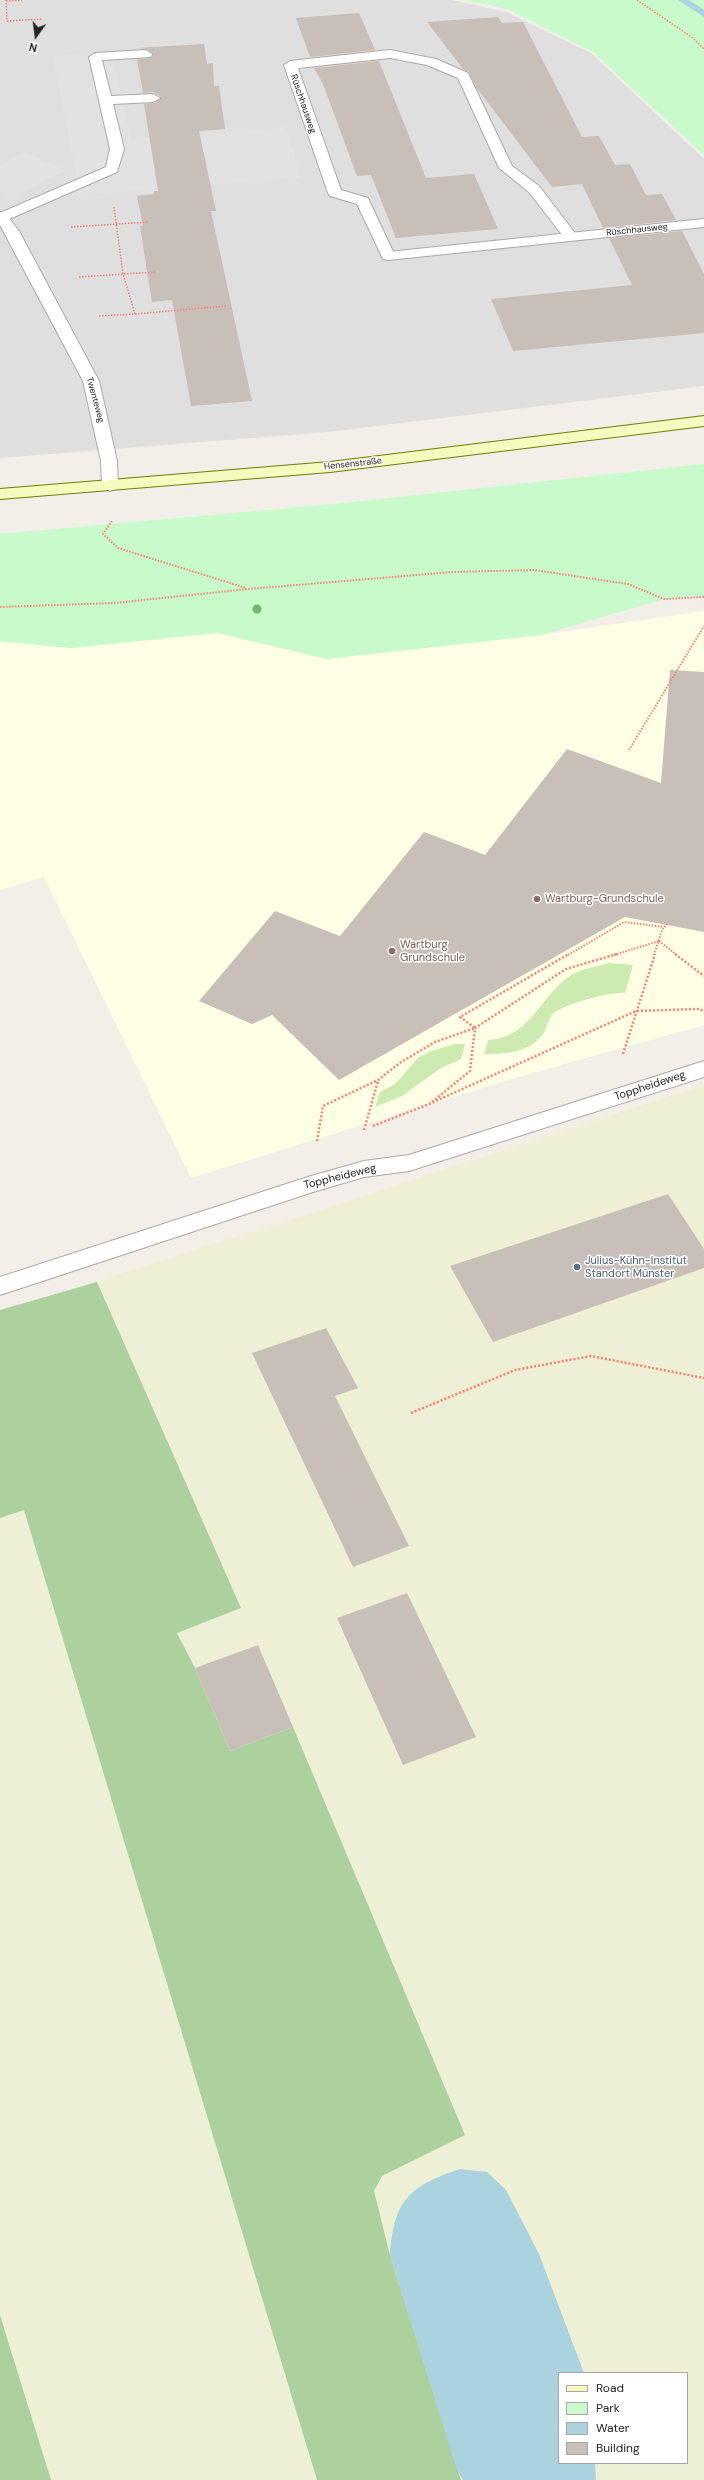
<!DOCTYPE html>
<meta charset="utf-8">
<style>
body{margin:0}
#map{position:relative;width:704px;height:2480px;overflow:hidden;background:#f2efe9;font-family:"DM Sans",sans-serif}
canvas{display:block}
.legend{position:absolute;left:558px;top:2372px;width:130px;height:92px;box-sizing:border-box;background:#fff;border:1px solid #a7a7a7;margin:0;padding:5px 7px;list-style:none;font-size:12px;color:#222}
.legend li{display:flex;align-items:center;gap:8px;height:20px}
.legend b{width:20px;border:1px solid #a7a7a7}
.north{position:absolute;left:16px;top:16px;width:40px;height:40px;-webkit-text-stroke:3px #fff;paint-order:stroke;rotate:194deg;font-size:11px;font-weight:700;line-height:16px;text-align:center;color:#222}
.north::after{content:'';display:block;margin:auto;width:14px;height:18px;background:#222;clip-path:polygon(50% 0,100% 100%,50% 72%,0 100%)}
</style>
<div id="map">
<canvas width="704" height="2480"></canvas>
<ul class="legend">
<li><b style="height:5px;background:#f7fabf"></b>Road</li>
<li><b style="height:11px;background:#c8facc"></b>Park</li>
<li><b style="height:11px;background:#aad3df"></b>Water</li>
<li><b style="height:11px;background:#c7bfb8"></b>Building</li>
</ul>
<div class="north">N</div>
</div>
<script>
const ctx = document.querySelector('canvas').getContext('2d');
ctx.lineJoin = 'round';
function fillPath(path, color) {
  ctx.fillStyle = color;
  ctx.fill(path, 'evenodd');
}
function stroke(path, color, width, dash) {
  ctx.strokeStyle = color;
  ctx.lineWidth = width;
  ctx.lineCap = dash ? 'butt' : 'round';
  ctx.setLineDash(dash || []);
  ctx.stroke(path);
}
function label(font, color, halo, rows, align = 'center') {
  ctx.font = font + ' "DM Sans",sans-serif';
  ctx.lineWidth = 3;
  ctx.setLineDash([]);
  ctx.textBaseline = 'middle';
  ctx.strokeStyle = halo;
  ctx.fillStyle = color;
  for (const [text, x, y, turn = 0] of rows) {
    ctx.save();
    ctx.translate(x, y);
    ctx.rotate((+turn || 0) * Math.PI / 180);
    ctx.textAlign = isNaN(turn) ? turn : align;
    if (halo) ctx.strokeText(text, 0, 0);
    ctx.fillText(text, 0, 0);
    ctx.restore();
  }
}
fillPath(new Path2D(`
 M 0,0 L 452,0 L 506,12 L 591,53 L 704,159 L 704,386 L 328,432 L 0,458 Z`), '#e0dfdf');
fillPath(new Path2D(`
 M 704,611 L 704,1025 L 515,1078 L 191,1178 L 44,877 L 0,890 L 0,641 L 70,648 L 217,633 L 327,659 L 541,635 Z`), '#ffffe5');
fillPath(new Path2D(`
 M 704,1085 L 704,2480 L 51,2480 L 0,2315 L 0,1518 L 24,1510 L 0,1310 L 56,1294 L 324,1209 ZM 559,2373 L 687,2373 L 687,2463 L 559,2463 Z`), '#eef0d5');
fillPath(new Path2D(`
 M 609,963 L 633,965 L 625,993 C 611,991 565,1004 554,1013 C 548,1018 547,1028 543,1034 C 529,1053 505,1054 484,1054 L 488,1040 C 529,1038 539,999 568,977 C 580,969 595,967 609,963 Z
 M 455,1044 L 465,1044 L 461,1059 L 441,1068 L 402,1096 L 375,1107 L 380,1092 L 395,1084 L 418,1058 L 431,1051 Z`), '#cdebb0');
fillPath(new Path2D(`
 M 97,1282 L 241,1608 L 177,1633 L 195,1668 L 230,1751 L 293,1727 L 465,2135 L 382,2176 L 374,2191 L 390,2255 L 461,2480 L 317,2480 L 24,1510 L 0,1518 L 0,1310 Z
 M 0,2315 L 51,2480 L 0,2480 Z`), '#add19e');
fillPath(new Path2D(`
 M 465,0 L 704,0 L 704,155 L 593,52 L 507,9 Z
 M 704,464 L 704,597 L 664,599 L 541,635 L 327,659 L 217,633 L 70,648 L 0,641 L 0,534 L 334,504 Z`), '#c8facc');
fillPath(new Path2D(`
 M 111,52 L 131,139 L 286,127 L 301,178 L 80,195 L 53,56 Z
 M 25,152 L 65,170 L 13,198 L 0,192 L 0,165 Z`), '#e2e2e2');
fillPath(new Path2D(`
 M 460,2169 L 487,2172 L 506,2190 L 539,2254 L 584,2373 L 559,2373 L 559,2463 L 595,2463 L 596,2480 L 463,2480 L 457,2470 L 390,2255 C 394,2200 409,2186 460,2169 Z`), '#aad3df');
fillPath(new Path2D(`
 M 678,0 L 689,0 L 704,10 L 704,17 Z`), '#aad3df');
fillPath(new Path2D(`
 M 359,13 L 375,50 L 310,57 L 296,18 Z
 M 498,17 L 502,23 L 523,22 L 582,137 L 599,136 L 615,165 L 630,164 L 646,195 L 662,194 L 676,220 L 603,228 L 582,184 L 552,187 L 476,87 L 469,72 L 463,69 L 427,22 Z
 M 204,44 L 207,64 L 213,63 L 214,86 L 219,86 L 225,129 L 199,131 L 216,211 L 211,211 L 252,401 L 191,406 L 172,300 L 152,302 L 140,226 L 143,226 L 137,196 L 154,194 L 154,191 L 158,191 L 144,104 L 154,103 L 161,97 L 153,92 L 143,93 L 137,59 L 151,58 L 153,54 L 147,49 L 136,48 Z
 M 379,61 L 426,178 L 474,174 L 498,229 L 396,238 L 371,175 L 357,176 L 323,84 L 314,68 Z
 M 682,231 L 704,274 L 704,333 L 513,351 L 491,299 L 632,285 L 609,238 Z
 M 670,670 L 704,672 L 704,932 L 625,917 L 339,1080 L 272,1015 L 252,1024 L 199,1001 L 275,911 L 340,936 L 424,832 L 485,855 L 567,749 L 661,783 Z
 M 668,1194 L 704,1249 L 704,1268 L 493,1342 L 450,1266 Z
 M 326,1328 L 358,1388 L 335,1396 L 409,1546 L 353,1567 L 252,1353 Z
 M 407,1593 L 476,1737 L 403,1765 L 337,1618 Z
 M 258,1645 L 293,1727 L 230,1751 L 195,1668 Z`), '#c7bfb8');
const lane = new Path2D(`
 M 146,50 L 152,54 L 151,57 L 102,60 L 111,96 L 153,94 L 160,98 L 153,102 L 113,104 L 124,149 L 117,172 L 7,220 L 0,221 L 0,213 L 106,167 L 110,149 L 89,57 L 95,53 Z
 M 390,50 L 436,59 L 468,73 L 512,166 L 539,186 L 578,237 L 576,240 L 566,240 L 529,192 L 499,168 L 458,78 L 427,65 L 390,58 L 298,68 L 341,190 L 368,198 L 395,256 L 388,260 L 383,259 L 357,204 L 330,196 L 328,193 L 284,65 L 290,61 Z`);
const street = new Path2D(`
 M 0,212 L 5,213 L 19,231 L 99,381 L 117,461 L 118,486 L 116,489 L 110,491 L 102,486 L 101,461 L 83,381 L 0,225 Z
 M 704,219 L 704,227 L 388,260 L 381,256 L 388,252 Z
 M 704,1061 L 704,1077 L 409,1171 L 364,1177 L 313,1192 L 0,1295 L 0,1277 L 311,1176 L 364,1161 L 409,1155 Z`);
const secondary = new Path2D(`
 M 704,416 L 704,426 L 330,472 L 0,499 L 0,489 L 330,462 Z`);
stroke(lane, '#a9a9a9', 2);
stroke(street, '#a9a9a9', 2);
stroke(secondary, '#707d05', 2);
stroke(new Path2D(`
 M 6,0 L 7,21 L 43,19
 M 637,0 L 693,38 L 704,49
 M 6,1 L 22,0
 M 71,227 L 149,222
 M 79,277 L 155,272
 M 135,314 L 226,306
 M 99,316 L 135,314 L 123,274 L 114,207`), '#fa8072', 1.5, [1.5, 1.5]);
stroke(new Path2D(`
 M 112,521 L 103,534 L 118,548 L 246,588
 M 0,607 L 114,603 L 248,589 L 453,572 L 534,570 L 628,584 L 664,599 L 704,597
 M 629,750 L 704,626
 M 659,941 L 677,955
 M 568,955 L 624,922 L 664,927
 M 614,955 L 659,941
 M 654,955 L 662,930 L 667,924`), '#fa8072', 2, [1.5, 1.5]);
stroke(new Path2D(`
 M 675,954 L 704,976
 M 623,1054 L 655,954
 M 432,1102 L 470,1071 L 475,1028 L 566,969 L 617,954
 M 373,1126 L 429,1104 L 636,1011 L 698,1009 L 704,1011
 M 364,1130 L 378,1081
 M 317,1141 L 323,1106 L 378,1080 L 401,1062 L 435,1042 L 475,1028 L 460,1017 L 569,954
 M 411,1413 L 515,1370 L 591,1356 L 704,1378`), '#fa8072', 2.5, [2, 2]);
fillPath(lane, '#fff');
fillPath(street, '#fff');
fillPath(secondary, '#f7fabf');
ctx.fillStyle = '#74b475';
for (const [x, y] of [
 [257,609]
]) {
  ctx.beginPath();
  ctx.arc(x, y, 4.5, 0, 2 * Math.PI);
  ctx.fill();
}
for (const [x, y, r, color] of [
 [537,899,4,"#8d6e63"],
 [392,951,4,"#8d6e63"],
 [577,1267,4,"#5c6f8a"]
]) {
  const dot = new Path2D();
  dot.arc(x, y, r, 0, 2 * Math.PI);
  ctx.fillStyle = color;
  ctx.fill(dot);
  stroke(dot, '#fff', 1.5);
}
label('9px', '#222', '#fff', [
 ["Rüschhausweg",303,104,71],
 ["Rüschhausweg",637,230,-6],
 ["Twenteweg",95,400,75],
 ["Hensenstraße",353,464,-6]
]);
label('11px', '#785e54', '#fff', [
 ["Wartburg-Grundschule",545,899],
 ["Wartburg",400,945],
 ["Grundschule",400,958]
], 'left');
label('11px', '#222', '#fff', [
 ["Toppheideweg",650,1086,-18],
 ["Toppheideweg",340,1177,-14]
]);
label('11px', '#4e5e75', '#fff', [
 ["Julius-Kühn-Institut",585,1261],
 ["Standort Münster",585,1274]
], 'left');
</script>
